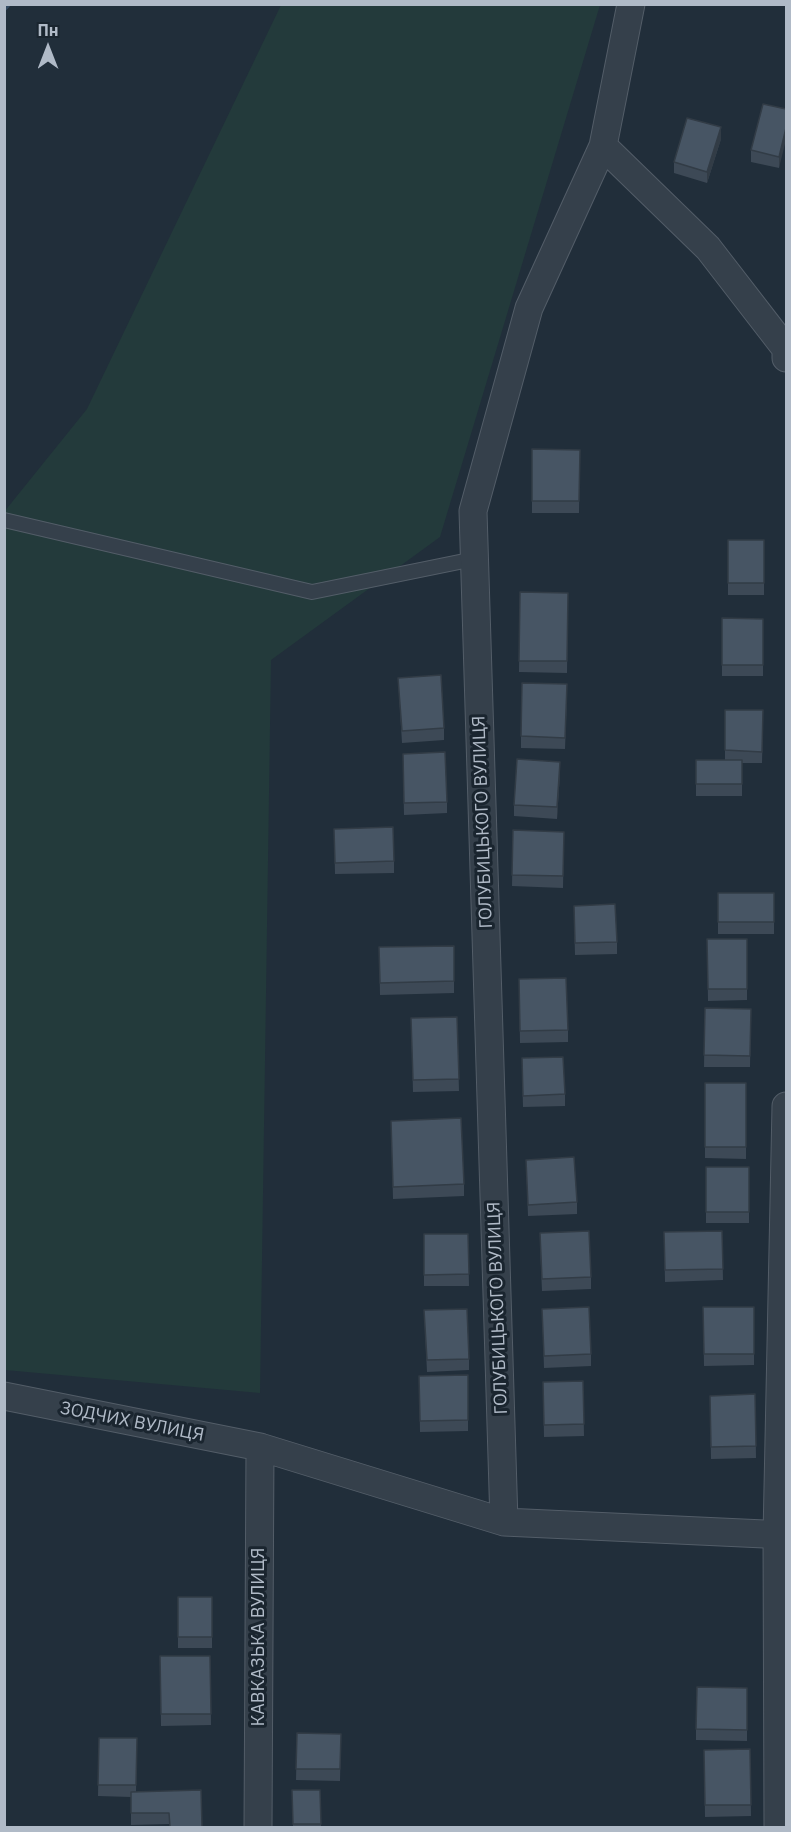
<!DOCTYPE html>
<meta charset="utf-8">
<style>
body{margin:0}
#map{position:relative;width:791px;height:1832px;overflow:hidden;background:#212e3a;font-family:"IBM Plex Sans",sans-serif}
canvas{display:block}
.frame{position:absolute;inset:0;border:6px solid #b0bac7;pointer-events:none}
.north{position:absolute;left:18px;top:18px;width:60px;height:60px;-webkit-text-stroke:4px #1a252f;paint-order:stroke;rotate:0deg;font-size:16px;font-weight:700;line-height:24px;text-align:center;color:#b0bac7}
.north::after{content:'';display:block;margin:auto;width:21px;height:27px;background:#b0bac7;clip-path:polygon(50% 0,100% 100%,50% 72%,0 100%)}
</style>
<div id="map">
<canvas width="791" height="1832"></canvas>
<div class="frame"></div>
<div class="north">Пн</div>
</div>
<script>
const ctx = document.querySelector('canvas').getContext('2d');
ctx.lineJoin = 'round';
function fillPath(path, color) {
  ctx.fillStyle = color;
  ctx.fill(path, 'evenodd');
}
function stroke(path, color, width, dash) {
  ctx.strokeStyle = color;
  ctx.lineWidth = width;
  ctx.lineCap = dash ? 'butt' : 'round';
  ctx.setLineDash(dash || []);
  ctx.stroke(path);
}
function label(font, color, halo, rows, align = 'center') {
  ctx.font = font + ' "IBM Plex Sans",sans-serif';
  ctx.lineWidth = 6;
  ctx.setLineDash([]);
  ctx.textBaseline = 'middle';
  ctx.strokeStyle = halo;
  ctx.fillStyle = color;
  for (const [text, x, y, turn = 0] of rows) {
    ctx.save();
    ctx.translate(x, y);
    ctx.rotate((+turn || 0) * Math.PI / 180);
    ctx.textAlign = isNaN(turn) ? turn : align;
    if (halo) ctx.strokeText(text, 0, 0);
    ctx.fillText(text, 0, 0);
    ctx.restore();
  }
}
fillPath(new Path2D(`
 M 281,5 L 600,5 L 440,537 L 271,660 L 260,1393 L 5,1370 L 4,512 L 87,409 Z`), '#233a3b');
stroke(new Path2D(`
 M 4,6 L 6,4`), '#344b62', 9);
const lane = new Path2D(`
 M 4,520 L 312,592 L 474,559`);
const street = new Path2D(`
 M 631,4 L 603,146 L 708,248 L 786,349 L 786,358
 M 4,1396 L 260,1447 L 504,1522 L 786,1535
 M 504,1522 L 473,511 L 529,308 L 603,146
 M 258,1828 L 260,1447
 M 778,1828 L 777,1535 L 786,1106`);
stroke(lane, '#535d68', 16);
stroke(street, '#535d68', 29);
stroke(lane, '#35404b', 14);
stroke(street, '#35404b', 27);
fillPath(new Path2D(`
 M 786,109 L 779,168 L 751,162 L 751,150 Z
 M 721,139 L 707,183 L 674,173 L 674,162 Z
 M 532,449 L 580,450 L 579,513 L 532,513 Z
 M 728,540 L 764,540 L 764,595 L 728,595 Z
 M 520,592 L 568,593 L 567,673 L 519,672 Z
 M 722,618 L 763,619 L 763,676 L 722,676 Z
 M 398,678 L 444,728 L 444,740 L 402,743 Z
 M 567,696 L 565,749 L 521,748 L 521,736 Z
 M 725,710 L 763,722 L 762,763 L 742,763 L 742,796 L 696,796 L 696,760 L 725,760 Z
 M 403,765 L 447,802 L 447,813 L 404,815 Z
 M 560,773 L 557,819 L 514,816 L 514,805 Z
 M 334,829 L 394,861 L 394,873 L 335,874 Z
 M 513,830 L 564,832 L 563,888 L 512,886 Z
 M 718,893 L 774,893 L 774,934 L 718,934 Z
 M 574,918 L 617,942 L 617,954 L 575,955 Z
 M 707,939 L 747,939 L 747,1000 L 708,1001 Z
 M 454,946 L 454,993 L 380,995 L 379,947 Z
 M 519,979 L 568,1030 L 568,1042 L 520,1043 Z
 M 705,1008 L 751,1009 L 750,1067 L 704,1067 Z
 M 457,1017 L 459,1091 L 413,1092 L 411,1018 Z
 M 522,1070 L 565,1094 L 565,1106 L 523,1107 Z
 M 705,1083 L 746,1083 L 746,1159 L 705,1158 Z
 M 391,1121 L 464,1184 L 464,1196 L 393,1199 Z
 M 526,1160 L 577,1202 L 577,1214 L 528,1216 Z
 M 706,1167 L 749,1167 L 749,1223 L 706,1223 Z
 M 722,1231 L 723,1280 L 665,1282 L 664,1232 Z
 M 424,1234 L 468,1234 L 469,1286 L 424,1286 Z
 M 540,1245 L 591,1277 L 591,1289 L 542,1291 Z
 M 703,1307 L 754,1307 L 754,1365 L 704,1366 Z
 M 542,1309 L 591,1354 L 591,1366 L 544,1368 Z
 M 424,1310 L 469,1359 L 469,1370 L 427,1372 Z
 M 419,1376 L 468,1420 L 468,1431 L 420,1432 Z
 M 583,1381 L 584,1436 L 544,1437 L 543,1382 Z
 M 755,1394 L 756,1458 L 711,1459 L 710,1396 Z
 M 178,1597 L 212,1597 L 212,1648 L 178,1648 Z
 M 160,1656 L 210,1656 L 211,1725 L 161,1726 Z
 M 747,1688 L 747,1741 L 696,1740 L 696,1729 Z
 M 297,1733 L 341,1734 L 340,1781 L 296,1780 Z
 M 99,1738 L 137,1738 L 136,1792 L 201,1790 L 169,1824 L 131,1825 L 131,1797 L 98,1796 Z
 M 750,1749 L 751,1816 L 705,1817 L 704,1750 Z
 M 292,1790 L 320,1790 L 321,1827 L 293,1827 Z`), '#3d4956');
fillPath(new Path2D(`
 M 721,127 L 721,139 L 707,183 L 707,172 Z
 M 786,128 L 786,140 L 779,168 L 779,157 Z
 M 560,762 L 560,773 L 557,819 L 557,807 Z`), '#323c46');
const building = new Path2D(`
 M 763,104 L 786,109 L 786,128 L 779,157 L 751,150 Z
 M 687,118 L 721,127 L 707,172 L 674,162 Z
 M 532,449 L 580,450 L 579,501 L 532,501 Z
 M 728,540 L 764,540 L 764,583 L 728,583 Z
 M 520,592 L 568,593 L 567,661 L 519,661 Z
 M 722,618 L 763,619 L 763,665 L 722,665 Z
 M 441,675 L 444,728 L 402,731 L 398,678 Z
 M 522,683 L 567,684 L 565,738 L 521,736 Z
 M 725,710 L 763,710 L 762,752 L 725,750 Z
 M 445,752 L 447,802 L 404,803 L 403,754 Z
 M 517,759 L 560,762 L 557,807 L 514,805 Z
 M 696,760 L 742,760 L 742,784 L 696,784 Z
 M 393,827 L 394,861 L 335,863 L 334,829 Z
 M 513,830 L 564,832 L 563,876 L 512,875 Z
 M 718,893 L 774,893 L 774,922 L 718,922 Z
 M 615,904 L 617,942 L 575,943 L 574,906 Z
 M 707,939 L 747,939 L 747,989 L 708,989 Z
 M 454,946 L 454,981 L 380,983 L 379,947 Z
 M 566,978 L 568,1030 L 520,1031 L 519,979 Z
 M 705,1008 L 751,1009 L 750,1056 L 704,1055 Z
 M 457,1017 L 459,1079 L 413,1080 L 411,1018 Z
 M 563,1057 L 565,1094 L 523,1096 L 522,1058 Z
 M 705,1083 L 746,1083 L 746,1147 L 705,1147 Z
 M 461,1118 L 464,1184 L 393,1187 L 391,1121 Z
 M 574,1157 L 577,1202 L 528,1205 L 526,1160 Z
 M 706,1167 L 749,1167 L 749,1212 L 706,1212 Z
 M 589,1231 L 591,1277 L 542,1279 L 540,1233 Z
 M 722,1231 L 723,1269 L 665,1270 L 664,1232 Z
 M 424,1234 L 468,1234 L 469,1274 L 424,1275 Z
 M 589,1307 L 591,1354 L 544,1356 L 542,1309 Z
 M 703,1307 L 754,1307 L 754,1354 L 704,1354 Z
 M 467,1309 L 469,1359 L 427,1360 L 424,1310 Z
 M 468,1375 L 468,1420 L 420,1421 L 419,1376 Z
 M 583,1381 L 584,1424 L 544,1425 L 543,1382 Z
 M 755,1394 L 756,1446 L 711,1447 L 710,1396 Z
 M 178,1597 L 212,1597 L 212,1637 L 178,1637 Z
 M 160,1656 L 210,1656 L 211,1714 L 161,1714 Z
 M 697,1687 L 747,1688 L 747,1730 L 696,1729 Z
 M 297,1733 L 341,1734 L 340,1769 L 296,1769 Z
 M 99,1738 L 137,1738 L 136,1785 L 98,1785 Z
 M 750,1749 L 751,1805 L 705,1805 L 704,1750 Z
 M 201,1790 L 202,1827 L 170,1827 L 169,1813 L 131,1813 L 131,1792 Z
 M 292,1790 L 320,1790 L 321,1824 L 293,1824 Z`);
fillPath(building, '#475564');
stroke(building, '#323c46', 1.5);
label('18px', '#b0bac7', '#1a252f', [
 ["ГОЛУБИЦЬКОГО ВУЛИЦЯ",483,822,-92],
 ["ГОЛУБИЦЬКОГО ВУЛИЦЯ",498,1308,-92],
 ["ЗОДЧИХ ВУЛИЦЯ",132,1422,11],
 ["КАВКАЗЬКА ВУЛИЦЯ",259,1637,-90]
]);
</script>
